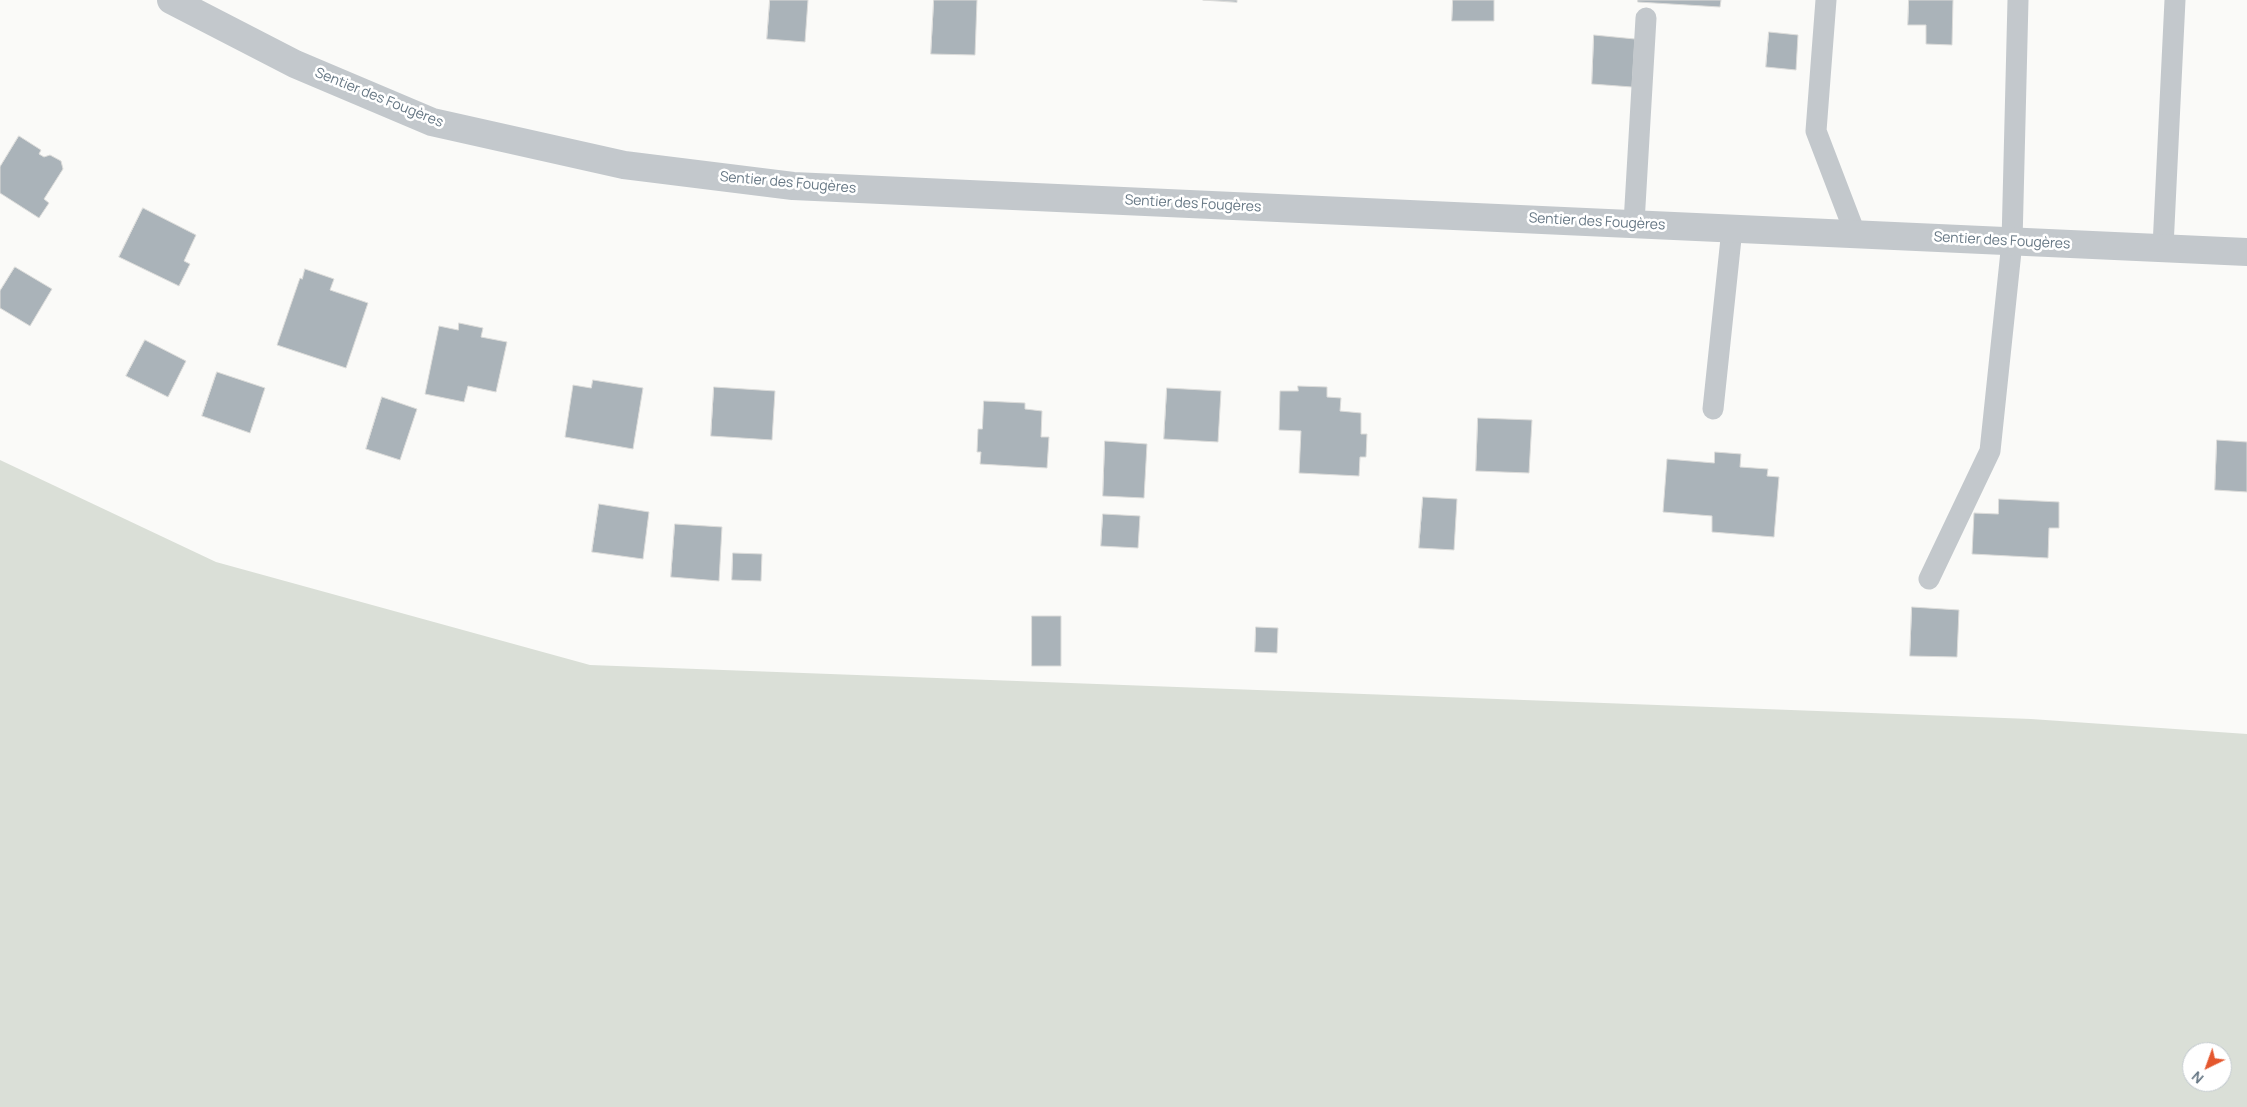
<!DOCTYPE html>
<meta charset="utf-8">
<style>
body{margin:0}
#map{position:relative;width:2247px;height:1107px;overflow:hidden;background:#fafaf8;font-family:Manrope,sans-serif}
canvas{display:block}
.north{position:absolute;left:2182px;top:1042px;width:50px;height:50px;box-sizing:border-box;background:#fff;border:1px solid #c1c8cd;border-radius:50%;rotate:222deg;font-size:14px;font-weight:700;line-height:20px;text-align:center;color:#657683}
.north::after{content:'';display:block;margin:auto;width:18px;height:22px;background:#e4572e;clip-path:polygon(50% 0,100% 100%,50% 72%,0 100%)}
</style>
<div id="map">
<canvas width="2247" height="1107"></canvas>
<div class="north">N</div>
</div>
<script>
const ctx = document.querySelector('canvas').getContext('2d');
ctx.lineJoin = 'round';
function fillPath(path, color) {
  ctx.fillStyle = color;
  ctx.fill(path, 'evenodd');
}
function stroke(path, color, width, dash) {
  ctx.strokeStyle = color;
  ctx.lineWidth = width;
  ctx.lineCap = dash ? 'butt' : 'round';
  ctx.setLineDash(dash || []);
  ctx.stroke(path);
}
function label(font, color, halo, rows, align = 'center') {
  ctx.font = font + ' Manrope,sans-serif';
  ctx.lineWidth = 5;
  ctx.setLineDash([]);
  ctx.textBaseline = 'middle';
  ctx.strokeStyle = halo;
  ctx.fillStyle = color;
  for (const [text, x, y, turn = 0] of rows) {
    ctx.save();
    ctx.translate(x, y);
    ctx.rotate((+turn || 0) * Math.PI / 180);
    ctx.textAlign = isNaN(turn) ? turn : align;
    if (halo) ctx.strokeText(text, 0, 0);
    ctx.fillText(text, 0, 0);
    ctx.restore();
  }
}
fillPath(new Path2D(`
 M 0,460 L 216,562 L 590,665 L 2031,719 L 2247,734 L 2247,1107 L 0,1107 ZM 2192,1052 L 2222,1052 L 2222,1082 L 2192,1082 Z`), '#dadfd7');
const building = new Path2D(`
 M 770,0 L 808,0 L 805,42 L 767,39 Z
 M 934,0 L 977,0 L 975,55 L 931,54 Z
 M 1203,0 L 1237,0 L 1237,2 Z
 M 1453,0 L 1494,0 L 1494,21 L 1452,21 Z
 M 1638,0 L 1721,0 L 1720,7 L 1638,2 Z
 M 1909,0 L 1953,0 L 1952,45 L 1926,44 L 1926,25 L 1908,25 Z
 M 1769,32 L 1798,35 L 1796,70 L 1766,67 Z
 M 1594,35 L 1635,39 L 1632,87 L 1592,84 Z
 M 19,136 L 41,150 L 39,154 L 44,157 L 50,155 L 61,161 L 63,169 L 44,199 L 49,203 L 39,218 L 0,193 L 0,167 Z
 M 143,208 L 196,235 L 184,261 L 190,264 L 179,286 L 119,257 Z
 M 15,267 L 52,289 L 30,326 L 0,308 L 0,291 Z
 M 305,269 L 334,279 L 330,290 L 368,303 L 346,368 L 277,345 L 300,278 L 302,279 Z
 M 459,323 L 483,328 L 481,337 L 507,342 L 496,392 L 468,386 L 464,402 L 425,394 L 439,326 L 458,330 Z
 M 145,340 L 186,361 L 168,397 L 126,376 Z
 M 217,372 L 265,388 L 250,433 L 202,416 Z
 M 593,380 L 643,388 L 633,449 L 565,437 L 573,385 L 591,388 Z
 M 1298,386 L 1327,387 L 1327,397 L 1341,398 L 1340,411 L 1361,413 L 1361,434 L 1367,434 L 1366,457 L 1360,457 L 1359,476 L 1299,473 L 1301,431 L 1279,430 L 1280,391 L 1298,391 Z
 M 714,387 L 775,391 L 772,440 L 711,436 Z
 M 1167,388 L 1221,391 L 1218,442 L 1164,439 Z
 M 382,397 L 417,409 L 400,460 L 366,449 Z
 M 984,401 L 1025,403 L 1025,409 L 1042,411 L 1041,437 L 1049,437 L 1047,468 L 980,464 L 981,452 L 977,452 L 978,429 L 982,429 Z
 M 1478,418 L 1532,420 L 1529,473 L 1476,471 Z
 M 2217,440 L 2247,442 L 2247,492 L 2215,490 Z
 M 1105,441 L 1147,444 L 1144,498 L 1103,496 Z
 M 1715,452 L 1741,454 L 1740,467 L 1768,469 L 1767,476 L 1779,477 L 1774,537 L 1712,532 L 1712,516 L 1663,512 L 1667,459 L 1714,463 Z
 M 1423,497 L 1457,499 L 1454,550 L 1419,548 Z
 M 1999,499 L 2059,502 L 2059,528 L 2049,528 L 2048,558 L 1972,554 L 1974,513 L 1998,514 Z
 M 599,504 L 649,512 L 643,559 L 592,552 Z
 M 1103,514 L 1140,516 L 1138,548 L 1101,546 Z
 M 675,524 L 722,527 L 719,581 L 671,577 Z
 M 733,553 L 762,554 L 761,581 L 732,580 Z
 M 1912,607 L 1959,610 L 1957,657 L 1910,656 Z
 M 1032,616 L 1061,616 L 1061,666 L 1032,666 Z
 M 1256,627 L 1278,628 L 1277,653 L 1255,652 Z`);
fillPath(building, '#aab3b9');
stroke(building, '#dcdcda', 1);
stroke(new Path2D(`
 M 1826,0 L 1816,131 L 1855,233
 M 1634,223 L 1646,18
 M 2163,247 L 2175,0
 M 1713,409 L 1732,229
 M 1929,579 L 1990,451 L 2012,242 L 2018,0`), '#c3c8cc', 21);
stroke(new Path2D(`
 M 171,0 L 295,64 L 432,122 L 624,165 L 793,186 L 2247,252`), '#c3c8cc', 28);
label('14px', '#657683', '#fff', [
 ["Sentier des Fougères",379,98,22],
 ["Sentier des Fougères",788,183,5],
 ["Sentier des Fougères",1193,204,3],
 ["Sentier des Fougères",1597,222,3],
 ["Sentier des Fougères",2002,241,3]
]);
</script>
